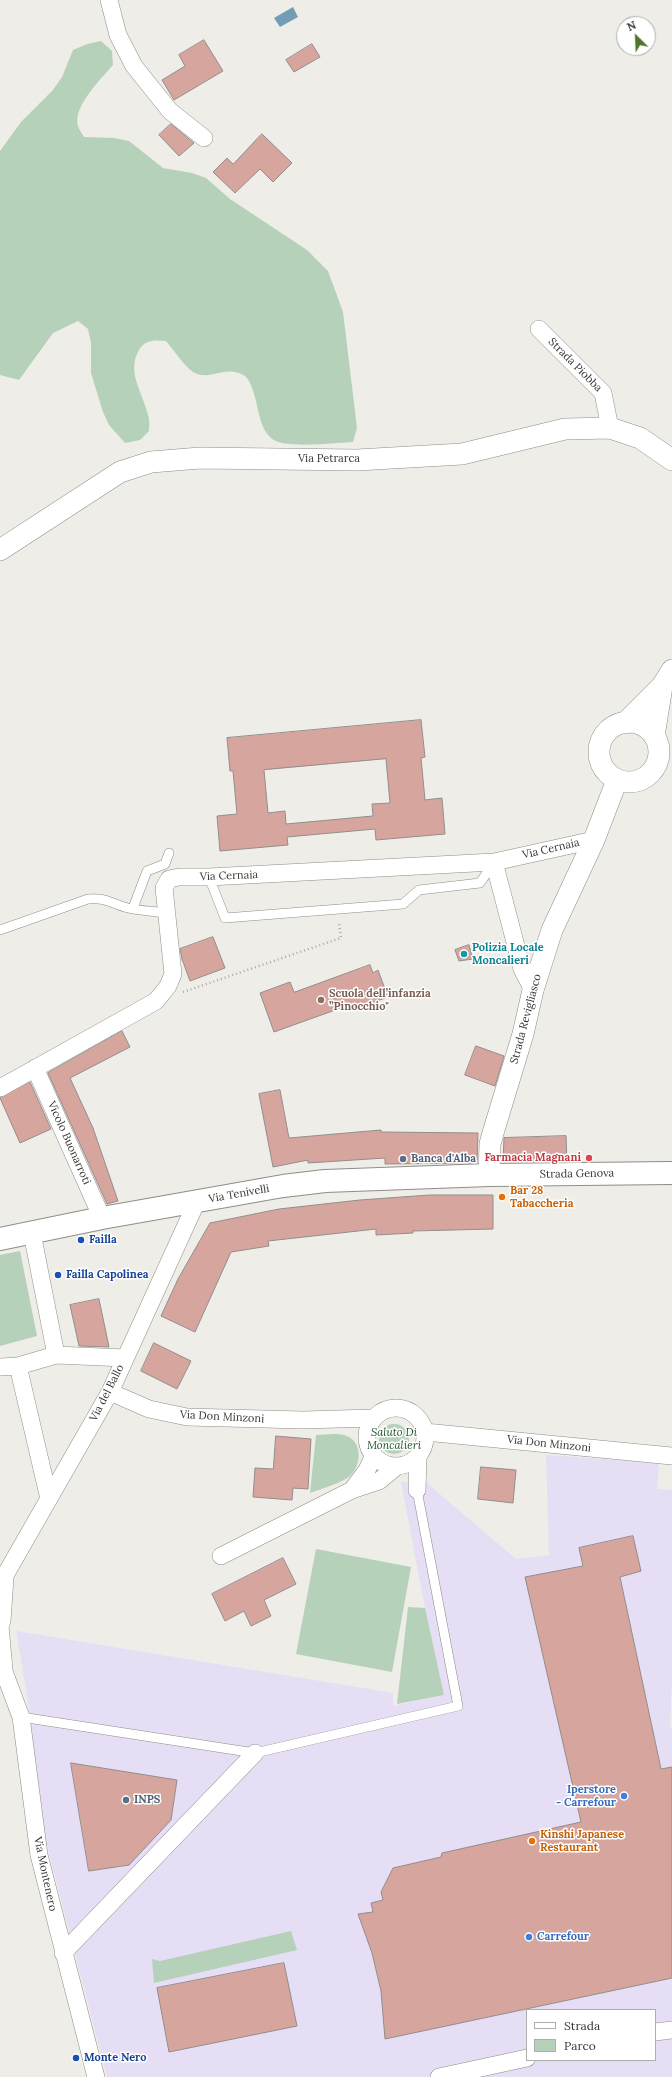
<!DOCTYPE html>
<meta charset="utf-8">
<style>
body{margin:0}
#map{position:relative;width:672px;height:2077px;overflow:hidden;background:#eeede7;font-family:Lora,serif}
canvas{display:block}
.legend{position:absolute;left:526px;top:2009px;width:130px;height:52px;box-sizing:border-box;background:#fff;border:1px solid #afaead;margin:0;padding:5px 7px;list-style:none;font-size:12px;color:#363533}
.legend li{display:flex;align-items:center;gap:8px;height:20px}
.legend b{width:20px;border:1px solid #afaead}
.north{position:absolute;left:616px;top:16px;width:40px;height:40px;box-sizing:border-box;background:#fff;border:1px solid #afaead;border-radius:50%;rotate:336deg;font-size:11px;font-weight:700;line-height:16px;text-align:center;color:#363533}
.north::after{content:'';display:block;margin:auto;width:14px;height:18px;background:#51732b;clip-path:polygon(50% 0,100% 100%,50% 72%,0 100%)}
</style>
<div id="map">
<canvas width="672" height="2077"></canvas>
<ul class="legend">
<li><b style="height:5px;background:#fff"></b>Strada</li>
<li><b style="height:11px;background:#b6d1b9"></b>Parco</li>
</ul>
<div class="north">N</div>
</div>
<script>
const ctx = document.querySelector('canvas').getContext('2d');
ctx.lineJoin = 'round';
function fillPath(path, color) {
  ctx.fillStyle = color;
  ctx.fill(path, 'evenodd');
}
function stroke(path, color, width, dash) {
  ctx.strokeStyle = color;
  ctx.lineWidth = width;
  ctx.lineCap = dash ? 'butt' : 'round';
  ctx.setLineDash(dash || []);
  ctx.stroke(path);
}
function label(font, color, halo, rows, align = 'center') {
  ctx.font = font + ' Lora,serif';
  ctx.lineWidth = 3;
  ctx.setLineDash([]);
  ctx.textBaseline = 'middle';
  ctx.strokeStyle = halo;
  ctx.fillStyle = color;
  for (const [text, x, y, turn = 0] of rows) {
    ctx.save();
    ctx.translate(x, y);
    ctx.rotate((+turn || 0) * Math.PI / 180);
    ctx.textAlign = isNaN(turn) ? turn : align;
    if (halo) ctx.strokeText(text, 0, 0);
    ctx.fillText(text, 0, 0);
    ctx.restore();
  }
}
fillPath(new Path2D(`
 M 546,1455 L 659,1463 L 657,1489 L 672,1490 L 672,1679 L 670,1727 L 672,1728 L 672,2077 L 107,2077 L 46,1842 L 28,1702 L 16,1631 L 393,1693 L 393,1706 L 443,1695 L 425,1608 L 401,1482 L 427,1483 L 516,1559 L 549,1555 ZM 527,2010 L 655,2010 L 655,2060 L 527,2060 Z`), '#e6def4');
fillPath(new Path2D(`
 M 101,41 L 112,51 L 113,65 C 102,78 72,107 78,126 C 79,130 82,133 84,137 L 114,138 L 129,141 L 163,168 L 192,173 L 206,178 L 230,199 L 307,250 L 328,271 L 343,312 L 357,428 L 353,442 C 335,443 291,448 276,441 C 262,435 259,414 256,401 C 254,394 251,381 245,376 C 225,364 212,381 195,373 C 187,370 173,349 166,341 C 156,340 145,339 139,350 C 126,372 143,393 148,415 C 150,420 149,426 149,431 L 140,440 L 125,443 L 109,425 L 103,412 L 91,373 L 91,343 L 88,329 L 78,321 L 53,333 L 19,380 L 0,375 L 0,151 L 21,122 L 53,90 L 62,77 L 73,50 L 87,44 Z
 M 20,1251 L 37,1336 L 0,1346 L 0,1255 Z
 M379 1439a15 15 0 1 1 30 0a15 15 0 1 1-30 0Z
 M 316,1435 C 325,1435 335,1433 344,1435 C 363,1440 362,1465 350,1476 C 342,1483 320,1489 310,1493 Z
 M 316,1549 L 411,1567 L 392,1672 L 296,1654 Z
 M 408,1607 L 425,1608 L 444,1695 L 397,1704 Z
 M 291,1931 L 297,1950 L 154,1983 L 152,1959 L 160,1961 Z`), '#b6d1b9');
fillPath(new Path2D(`
 M 293,7 L 298,17 L 280,27 L 274,18 Z`), '#719eb4');
const building = new Path2D(`
 M 204,40 L 223,71 L 174,100 L 162,80 L 185,66 L 179,55 Z
 M 312,44 L 320,57 L 294,72 L 286,60 Z
 M 171,124 L 194,143 L 179,156 L 159,135 Z
 M 262,134 L 292,163 L 273,182 L 260,169 L 235,193 L 213,172 L 227,158 L 233,164 Z
 M 421,720 L 425,757 L 421,758 L 425,800 L 442,798 L 445,834 L 376,840 L 375,829 L 287,837 L 288,845 L 220,851 L 217,816 L 237,814 L 233,771 L 230,771 L 227,738 ZM 386,759 L 390,803 L 372,804 L 373,816 L 286,824 L 285,811 L 268,813 L 264,770 Z
 M 213,937 L 225,968 L 190,981 L 182,959 L 180,949 Z
 M 469,945 L 473,959 L 459,961 L 455,950 Z
 M 370,965 L 373,973 L 378,970 L 388,997 L 355,1009 L 352,1004 L 274,1032 L 260,993 L 290,982 L 294,992 Z
 M 122,1031 L 130,1047 L 70,1078 L 93,1128 L 118,1201 L 107,1204 L 48,1073 Z
 M 476,1046 L 504,1056 L 495,1086 L 465,1075 Z
 M 30,1082 L 51,1129 L 20,1143 L 0,1098 Z
 M 280,1090 L 289,1138 L 381,1130 L 381,1132 L 478,1133 L 477,1163 L 385,1164 L 385,1158 L 308,1163 L 308,1160 L 273,1167 L 259,1094 Z
 M 566,1136 L 567,1162 L 503,1162 L 504,1138 Z
 M 430,1195 L 493,1195 L 493,1229 L 413,1231 L 413,1233 L 376,1235 L 376,1229 L 268,1241 L 269,1246 L 231,1252 L 195,1332 L 161,1316 L 178,1279 L 210,1223 L 279,1209 L 360,1200 Z
 M 99,1299 L 109,1347 L 79,1346 L 70,1305 Z
 M 154,1343 L 191,1361 L 177,1389 L 141,1371 Z
 M 276,1436 L 311,1439 L 308,1489 L 293,1488 L 292,1500 L 253,1497 L 255,1468 L 273,1469 Z
 M 481,1467 L 516,1470 L 513,1503 L 478,1499 Z
 M 633,1536 L 641,1571 L 620,1577 L 661,1769 L 672,1767 L 672,1978 L 385,2039 L 381,1991 L 372,1953 L 358,1914 L 373,1912 L 371,1903 L 383,1900 L 381,1892 L 393,1868 L 441,1857 L 442,1853 L 581,1822 L 525,1577 L 583,1566 L 579,1548 Z
 M 283,1558 L 296,1584 L 264,1600 L 271,1616 L 251,1626 L 244,1611 L 225,1621 L 212,1594 Z
 M 71,1763 L 177,1780 L 171,1820 L 129,1865 L 89,1871 Z
 M 284,1963 L 297,2026 L 169,2052 L 157,1988 Z`);
fillPath(building, '#d6a69e');
stroke(building, '#938d8c', 1);
const service = new Path2D(`
 M 209,877 L 225,918 L 403,904 L 419,890 L 480,883 L 494,862
 M 133,908 L 147,871 L 165,864 L 169,853
 M 0,930 L 88,899 C 106,897 112,904 128,908 C 140,911 154,911 166,913
 M 21,1717 L 255,1753 L 458,1706 L 417,1490`);
const minor = new Path2D(`
 M 109,0 L 118,35 L 134,66 L 170,111 L 204,138
 M 539,329 L 603,393 L 610,428
 M 494,862 L 522,969 L 533,990
 M 35,1068 L 102,1218
 M 0,1088 L 156,1001 L 168,986 L 173,974 L 164,888 L 169,879 L 179,877 L 209,877 L 494,862 L 594,840
 M 56,1355 L 125,1358
 M 18,1366 L 49,1499
 M 0,1367 L 18,1366 L 56,1355 L 32,1233
 M 110,1392 L 149,1409 L 187,1417 L 303,1420 L 373,1418
 M367 1437a29 29 0 1 1 58 0a29 29 0 1 1-58 0Z
 M 425,1432 L 672,1456
 M 352,1490 L 367,1470 L 373,1457
 M 417,1490 L 418,1457
 M 221,1556 L 352,1490 L 379,1481 L 396,1467
 M 0,1584 L 110,1392 L 197,1201
 M 0,1626 L 2,1621 L 5,1578
 M 0,1626 L 4,1669
 M 0,1661 L 21,1717 L 39,1855 L 96,2077
 M 63,1953 L 255,1753
 M 655,2032 L 672,2030
 M 439,2077 L 527,2058`);
const tertiary = new Path2D(`
 M 0,550 L 120,472 L 151,462 L 200,458 L 357,460 L 462,454 L 565,429 L 610,428 L 640,438 L 672,460
 M599 752a30 30 0 1 1 60 0a30 30 0 1 1-60 0Z
 M 625,723 L 662,686 L 672,670
 M 654,736 L 662,686
 M 489,1175 L 490,1144 L 493,1133 L 523,1034 L 533,990 L 552,930 L 594,840 L 617,780`);
const primary = new Path2D(`
 M 0,1239 L 102,1218 L 283,1186 L 325,1181 L 489,1175 L 672,1173`);
stroke(service, '#8e8d88', 10);
stroke(minor, '#8e8d88', 18);
stroke(tertiary, '#8e8d88', 22);
stroke(primary, '#8e8d88', 24);
stroke(new Path2D(`
 M 183,992 L 341,938 L 339,922`), '#acaba6', 2.5, [1, 3]);
stroke(service, '#fff', 9);
stroke(minor, '#fff', 17);
stroke(tertiary, '#fff', 21);
stroke(primary, '#fff', 22);
for (const [x, y, r, color] of [
 [464,954,4,"#0f9aa8"],
 [321,1000,4,"#8d6e63"],
 [589,1158,4,"#e0444e"],
 [403,1159,4,"#5c6f8a"],
 [502,1197,4,"#e8710a"],
 [81,1240,4,"#1a4fb4"],
 [58,1275,4,"#1a4fb4"],
 [624,1796,4,"#3f7fe0"],
 [126,1800,4,"#5c6f8a"],
 [532,1841,4,"#e8710a"],
 [529,1937,4,"#3f7fe0"],
 [76,2058,4,"#1a4fb4"]
]) {
  const dot = new Path2D();
  dot.arc(x, y, r, 0, 2 * Math.PI);
  ctx.fillStyle = color;
  ctx.fill(dot);
  stroke(dot, '#fff', 1.5);
}
label('11px', '#363533', '#fff', [
 ["Strada Piobba",575,365,45],
 ["Via Petrarca",329,459],
 ["Via Cernaia",551,849,-13],
 ["Via Cernaia",229,876,-2],
 ["Strada Revigliasco",526,1019,-75],
 ["Vicolo Buonarroti",69,1143,66],
 ["Strada Genova",577,1174,-1],
 ["Via Tenivelli",239,1194,-10],
 ["Via del Ballo",107,1393,-63],
 ["Via Don Minzoni",222,1417,3],
 ["Via Don Minzoni",549,1444,6],
 ["Via Montenero",45,1874,78]
]);
label('bold 11px', '#0d838f', '#fff', [
 ["Polizia Locale",472,948],
 ["Moncalieri",472,961]
], 'left');
label('bold 11px', '#785e54', '#fff', [
 ["Scuola dell’infanzia",329,994],
 ["”Pinocchio\"",329,1007]
], 'left');
label('bold 11px', '#be3a42', '#fff', [
 ["Farmacia Magnani",581,1158]
], 'right');
label('bold 11px', '#4e5e75', '#fff', [
 ["Banca d'Alba",411,1159],
 ["INPS",134,1800]
], 'left');
label('bold 11px', '#c56008', '#fff', [
 ["Bar 28",510,1191],
 ["Tabaccheria",510,1204],
 ["Kinshi Japanese",540,1835],
 ["Restaurant",540,1848]
], 'left');
label('bold 11px', '#164399', '#fff', [
 ["Failla",89,1240],
 ["Failla Capolinea",66,1275],
 ["Monte Nero",84,2058]
], 'left');
label('italic 11px', '#1d5229', '#fff', [
 ["Saluto Di",394,1433],
 ["Moncalieri",394,1446]
]);
label('bold 11px', '#366cbe', '#fff', [
 ["Iperstore",616,1790],
 ["- Carrefour",616,1803],
 ["Carrefour",537,1937,"left"]
], 'right');
</script>
